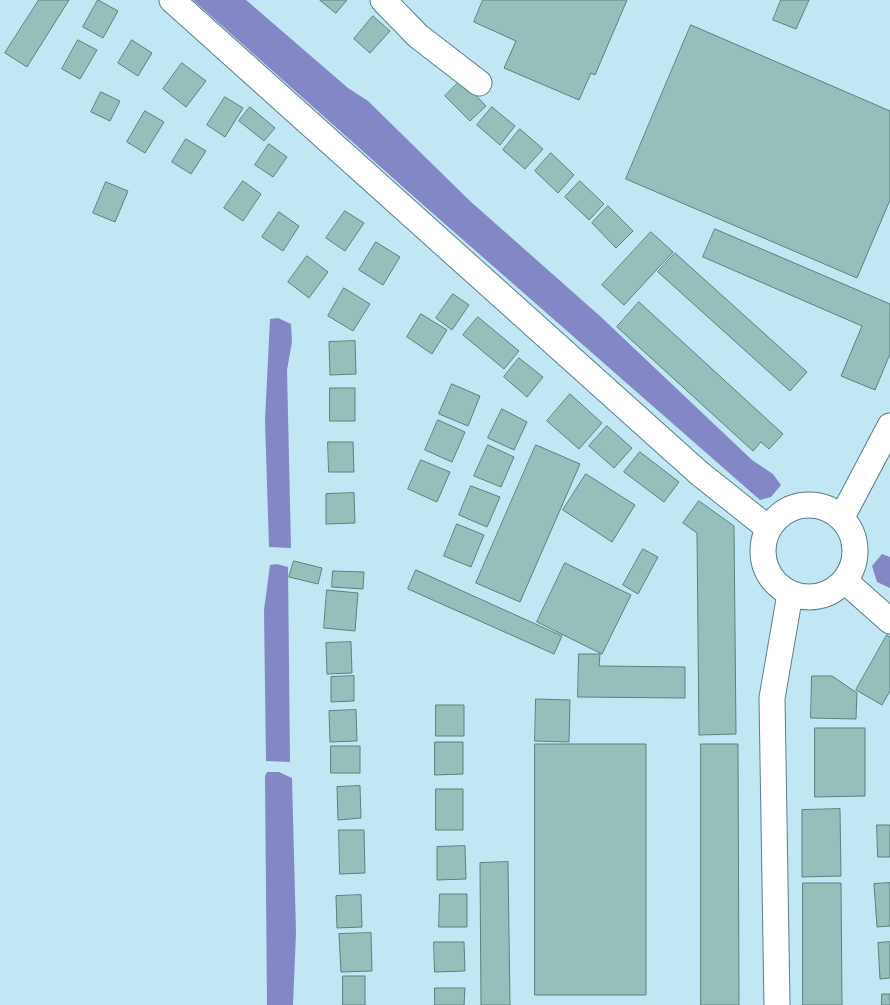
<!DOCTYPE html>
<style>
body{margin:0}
canvas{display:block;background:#c0e7f3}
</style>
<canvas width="890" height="1005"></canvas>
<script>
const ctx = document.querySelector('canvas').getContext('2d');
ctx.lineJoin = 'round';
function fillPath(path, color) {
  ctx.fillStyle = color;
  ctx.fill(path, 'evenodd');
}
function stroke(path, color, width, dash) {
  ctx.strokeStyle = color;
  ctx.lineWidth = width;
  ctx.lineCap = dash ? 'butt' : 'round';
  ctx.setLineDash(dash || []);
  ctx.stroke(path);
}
fillPath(new Path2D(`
 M 193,0 L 246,0 L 348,88 L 368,101 L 470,201 L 601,317 L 752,460 L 773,474 L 781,485 L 771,497 L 760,500 L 421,203 Z
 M 278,318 L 291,324 L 292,342 L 287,370 L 291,548 L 269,547 L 265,420 L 270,319 Z
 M 882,554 L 890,557 L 890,588 L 877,582 L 872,566 Z
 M 277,564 L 288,567 L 290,762 L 266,761 L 264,610 L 270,565 Z
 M 267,772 L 279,772 L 292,778 L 296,933 L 293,1005 L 267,1005 L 265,776 Z`), '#8487c6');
const building = new Path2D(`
 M 39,0 L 69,0 L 27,67 L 5,53 Z
 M 98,0 L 118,11 L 103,38 L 83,27 Z
 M 320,0 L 347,0 L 336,13 Z
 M 483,0 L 627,0 L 595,75 L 591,73 L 579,100 L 504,68 L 516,41 L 474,22 Z
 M 781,0 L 809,0 L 796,29 L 773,20 Z
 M 373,16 L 390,31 L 370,53 L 354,39 Z
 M 691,25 L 890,111 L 890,200 L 857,278 L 626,179 Z
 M 78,40 L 97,50 L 80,79 L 62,69 Z
 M 132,40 L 152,53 L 138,76 L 118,63 Z
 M 182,63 L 206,81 L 186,107 L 163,89 Z
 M 461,80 L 486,106 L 470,121 L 445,96 Z
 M 101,92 L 120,101 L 110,121 L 91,112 Z
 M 225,97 L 243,108 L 225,137 L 207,125 Z
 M 250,107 L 275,128 L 264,141 L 239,121 Z
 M 492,107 L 515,126 L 500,145 L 477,125 Z
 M 145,111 L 164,122 L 145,153 L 127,142 Z
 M 520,129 L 543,149 L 525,169 L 503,150 Z
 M 186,139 L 206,151 L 191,174 L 172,162 Z
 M 269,144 L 287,157 L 273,177 L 255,165 Z
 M 551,153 L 574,175 L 558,193 L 535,171 Z
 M 243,181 L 261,194 L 243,221 L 224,208 Z
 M 580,181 L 604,204 L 589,220 L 565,197 Z
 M 106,182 L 128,191 L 115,222 L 93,213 Z
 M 608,206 L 633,231 L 616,248 L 592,223 Z
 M 345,211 L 364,223 L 345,251 L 326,238 Z
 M 279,212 L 299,226 L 283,251 L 262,237 Z
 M 715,229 L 890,304 L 890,354 L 875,390 L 841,376 L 862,326 L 703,257 Z
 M 651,232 L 673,252 L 624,305 L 602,285 Z
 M 376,242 L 400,257 L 383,285 L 359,270 Z
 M 675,253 L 807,372 L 790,391 L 658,272 Z
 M 307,256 L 328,272 L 309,298 L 288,282 Z
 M 344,288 L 370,304 L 353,331 L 328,316 Z
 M 453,294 L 469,305 L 452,330 L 436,318 Z
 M 639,302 L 783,434 L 769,449 L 761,442 L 753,451 L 617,327 Z
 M 421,314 L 447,330 L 432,354 L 407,337 Z
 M 478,317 L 519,351 L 504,369 L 463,335 Z
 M 355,341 L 356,374 L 330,375 L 329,342 Z
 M 519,358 L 543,377 L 527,397 L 504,377 Z
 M 452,384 L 480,396 L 468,426 L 439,414 Z
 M 330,388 L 355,388 L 355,421 L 330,421 Z
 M 570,394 L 602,423 L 579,449 L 547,421 Z
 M 502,409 L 527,422 L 514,450 L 488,438 Z
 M 438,420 L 465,432 L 452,462 L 425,450 Z
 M 607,426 L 632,448 L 614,468 L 589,446 Z
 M 328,442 L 353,442 L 354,472 L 329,472 Z
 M 488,445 L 514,457 L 501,487 L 474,476 Z
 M 536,445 L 580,464 L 520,602 L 476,583 Z
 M 640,452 L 679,482 L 664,502 L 624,472 Z
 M 421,460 L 450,472 L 437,502 L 408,489 Z
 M 586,474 L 635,505 L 612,542 L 563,510 Z
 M 471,486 L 500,497 L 487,527 L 459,515 Z
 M 354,493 L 355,523 L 326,524 L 326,494 Z
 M 699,501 L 734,526 L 736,734 L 699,735 L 697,533 L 683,523 Z
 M 457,524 L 484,535 L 471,567 L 444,556 Z
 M 643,549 L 658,557 L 638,594 L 623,585 Z
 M 294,561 L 322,568 L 318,584 L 289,577 Z
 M 565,563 L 631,595 L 602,654 L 537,622 Z
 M 416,570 L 562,636 L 554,654 L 408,589 Z
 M 333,571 L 364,572 L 363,589 L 332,587 Z
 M 327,590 L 358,593 L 355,631 L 324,628 Z
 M 887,635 L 890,637 L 890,691 L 882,705 L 856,690 Z
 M 351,642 L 352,673 L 327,674 L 326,643 Z
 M 579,654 L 600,654 L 599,666 L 685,667 L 685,698 L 578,697 Z
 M 354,676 L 354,701 L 331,702 L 331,677 Z
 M 812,676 L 832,676 L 857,693 L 856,719 L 811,718 Z
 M 536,699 L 570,700 L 569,742 L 535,741 Z
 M 436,705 L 464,705 L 464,736 L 436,736 Z
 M 356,710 L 357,741 L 330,742 L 329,711 Z
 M 815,728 L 865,728 L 865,796 L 815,797 Z
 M 435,742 L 463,742 L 463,774 L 435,775 Z
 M 535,744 L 646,744 L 646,995 L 535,995 Z
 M 701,744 L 738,744 L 739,1005 L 701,1005 Z
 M 331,746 L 360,746 L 360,773 L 331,773 Z
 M 360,786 L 361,818 L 338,820 L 337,787 Z
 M 436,789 L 463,789 L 463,830 L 436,830 Z
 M 840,809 L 841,876 L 802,877 L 802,810 Z
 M 877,825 L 890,825 L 890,857 L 878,857 Z
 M 339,830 L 364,830 L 365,873 L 340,874 Z
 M 465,846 L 466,879 L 437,880 L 437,847 Z
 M 508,862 L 510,1005 L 481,1005 L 480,863 Z
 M 803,883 L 841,883 L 842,1005 L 803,1005 Z
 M 890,883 L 890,926 L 877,927 L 874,884 Z
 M 440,894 L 467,894 L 467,927 L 439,927 Z
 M 361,895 L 362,927 L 337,928 L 336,896 Z
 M 371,933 L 372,971 L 341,972 L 339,934 Z
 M 434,942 L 464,942 L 465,971 L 435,972 Z
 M 890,942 L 890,978 L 880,979 L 878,943 Z
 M 343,976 L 365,976 L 365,1005 L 343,1005 Z
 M 435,988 L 465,988 L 464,1005 L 435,1005 Z
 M 882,994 L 890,994 L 890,1005 L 882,1005 Z`);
fillPath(building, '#96bfbb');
stroke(building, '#5a817e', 1);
const minor = new Path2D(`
 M 172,0 L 699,473 L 768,528
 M 383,0 L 418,36 L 479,83
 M763 551a46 46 0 1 1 92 0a46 46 0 1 1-92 0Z
 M 842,517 L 890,426
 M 845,581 L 890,621
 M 777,1005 L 772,698 L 790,594`);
stroke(minor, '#5b7e8a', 27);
stroke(minor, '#fff', 25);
</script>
